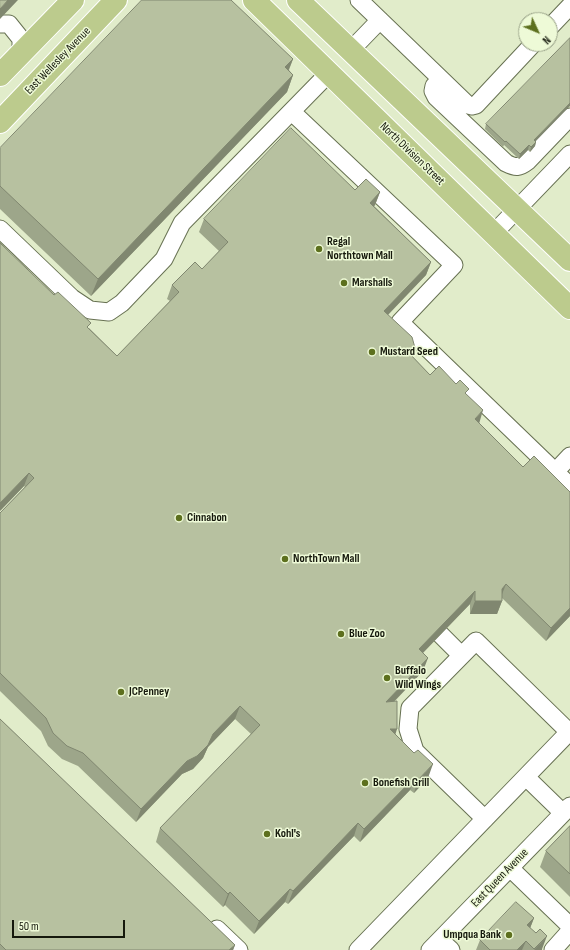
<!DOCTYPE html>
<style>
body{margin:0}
#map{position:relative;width:570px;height:950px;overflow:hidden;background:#e1ecca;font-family:"Sofia Sans Condensed",sans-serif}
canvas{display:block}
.north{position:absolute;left:518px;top:12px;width:40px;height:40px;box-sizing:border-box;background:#eefad7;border:1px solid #97a086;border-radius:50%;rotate:134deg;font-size:11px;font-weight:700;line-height:16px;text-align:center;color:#15180c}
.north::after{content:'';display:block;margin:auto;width:14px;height:18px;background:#5d701e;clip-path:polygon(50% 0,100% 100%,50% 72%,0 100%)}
.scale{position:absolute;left:12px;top:920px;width:113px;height:18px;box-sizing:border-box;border:2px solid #15180c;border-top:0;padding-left:5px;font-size:12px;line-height:14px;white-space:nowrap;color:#15180c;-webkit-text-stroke:3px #eefad7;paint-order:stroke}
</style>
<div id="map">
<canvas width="570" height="950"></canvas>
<div class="north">N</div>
<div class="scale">50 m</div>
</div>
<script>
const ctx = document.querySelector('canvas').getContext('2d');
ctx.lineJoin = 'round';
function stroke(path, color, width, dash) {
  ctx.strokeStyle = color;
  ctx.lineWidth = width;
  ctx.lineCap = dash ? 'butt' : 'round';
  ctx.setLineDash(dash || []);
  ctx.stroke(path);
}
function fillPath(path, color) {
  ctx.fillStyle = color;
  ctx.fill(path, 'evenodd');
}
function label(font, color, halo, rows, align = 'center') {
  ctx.font = font + ' "Sofia Sans Condensed",sans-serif';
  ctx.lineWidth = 3;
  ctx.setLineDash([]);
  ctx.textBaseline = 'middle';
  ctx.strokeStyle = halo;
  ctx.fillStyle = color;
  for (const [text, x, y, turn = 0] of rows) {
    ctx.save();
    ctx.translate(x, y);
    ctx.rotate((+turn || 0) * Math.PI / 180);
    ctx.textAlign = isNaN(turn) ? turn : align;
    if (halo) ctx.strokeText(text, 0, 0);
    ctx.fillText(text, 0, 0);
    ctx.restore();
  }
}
const minor = new Path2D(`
 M 359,0 L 468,105 L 472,106 L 476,105 L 533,44
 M 1,24 L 9,24 L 21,39 L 21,46 L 25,50
 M 550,27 L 570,6
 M 351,50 L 380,20
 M 441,79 L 434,86 L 433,91 L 436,97 L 506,163 C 516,168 519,168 528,161 L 570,117
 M 292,112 L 454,265 L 400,322 L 570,486
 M 0,229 L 72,298 L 90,310 L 109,312 L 122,303 L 164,259 L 182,223 L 329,73
 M 494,233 L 570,154
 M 555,472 L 570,456
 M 441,635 L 461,655
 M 526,777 L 563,813
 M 485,819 L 415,751 L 408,729 L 410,708 L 415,703 L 476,641 L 569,732
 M 510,868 L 570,926
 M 217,929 L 239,950
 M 440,940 L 451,950
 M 358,950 L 570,731
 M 430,950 L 570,806
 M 553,950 L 570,931`);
const major = new Path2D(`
 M 254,0 L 570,308
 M 298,0 L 570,260
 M 0,75 L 73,0
 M 0,122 L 116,0`);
stroke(minor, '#677152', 19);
stroke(major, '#fff', 24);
stroke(minor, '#fff', 17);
stroke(major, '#bccb8d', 22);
fillPath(new Path2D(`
 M 293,59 L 289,70 L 293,75 L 287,92 L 91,296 L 0,209 L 0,148 Z
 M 486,124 L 536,141 L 535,146 L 530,152 L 528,150 L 519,159 L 504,145 L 503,147 L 485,129 Z
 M 355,190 L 380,192 L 375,205 L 374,206 L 431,262 L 426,275 L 388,315 L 415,348 L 412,356 L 430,375 L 467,395 L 479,423 L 570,616 L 546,641 L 502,598 L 502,601 L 497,614 L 470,614 L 470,604 L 423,653 L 423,671 L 394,702 L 395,734 L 428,778 L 414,793 L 410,790 L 360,842 L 354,836 L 288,904 L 285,902 L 254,934 L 225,905 L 223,907 L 156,842 L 160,828 L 251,734 L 235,719 L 208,747 L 203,758 L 193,769 L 182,774 L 136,822 L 78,766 L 62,759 L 48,746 L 41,731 L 0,691 L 0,513 L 25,487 L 24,486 L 0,511 L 89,328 L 117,356 L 170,301 L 167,299 L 172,285 L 202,269 L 219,251 L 199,232 L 204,219 Z
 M 0,719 L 235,945 L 233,950 L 0,950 Z
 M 570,826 L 570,897 L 540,867 L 546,851 Z
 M 534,918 L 530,928 L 542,949 L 542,950 L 476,950 L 480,940 Z`), '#9da68a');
fillPath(new Path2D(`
 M 8,0 L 18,0 L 17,1 L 0,19 L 0,9 Z
 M 293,59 L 286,76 L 285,67 Z
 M 293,75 L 287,92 L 91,296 L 98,279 Z
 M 570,103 L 570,106 L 533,144 L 534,140 Z
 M 536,142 L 535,146 L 530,152 L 531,147 Z
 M 529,145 L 528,150 L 519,159 L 520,154 Z
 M 380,192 L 375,205 L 365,216 L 370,203 Z
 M 431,262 L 426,275 L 379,324 L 384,311 Z
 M 415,348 L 410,361 L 408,352 L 411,349 Z
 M 483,410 L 479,424 L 475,419 Z
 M 29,473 L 24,486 L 0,511 L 0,503 Z
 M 506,584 L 501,597 L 502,601 L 497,614 L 470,614 L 475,601 L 502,589 Z
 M 475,591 L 470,604 L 414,662 L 419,649 Z
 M 570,608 L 570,616 L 546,641 L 551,628 Z
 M 428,658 L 423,671 L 381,715 L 386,702 Z
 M 240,706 L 235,719 L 208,747 L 203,758 L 193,769 L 182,774 L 136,822 L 141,809 Z
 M 390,729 L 397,729 L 393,742 Z
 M 433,764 L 428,778 L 414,793 L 418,780 Z
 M 415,777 L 410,790 L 360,842 L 364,829 Z
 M 358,823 L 354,836 L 288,904 L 293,891 Z
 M 290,889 L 285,902 L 254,934 L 259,921 Z
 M 230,892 L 225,905 L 223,907 L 228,894 Z
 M 534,918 L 529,931 L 527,925 Z
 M 547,936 L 542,949 L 542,950 L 534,950 Z
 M 526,941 L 522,950 L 517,950 Z
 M 235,945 L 233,950 L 229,950 Z`), '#808770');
const building = new Path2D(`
 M 0,0 L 8,0 L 0,9 Z
 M 142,0 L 231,0 L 293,59 L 285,67 L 293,75 L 98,279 L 0,186 L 0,148 Z
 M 570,38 L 570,103 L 534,140 L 536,142 L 531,147 L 529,145 L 520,154 L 506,141 L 505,142 L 486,124 Z
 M 291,128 L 355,190 L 366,179 L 380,192 L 370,203 L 431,262 L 384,311 L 412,337 L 415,348 L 411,349 L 408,352 L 430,375 L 439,366 L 456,384 L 460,380 L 469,389 L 465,393 L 483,410 L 475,419 L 523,467 L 534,456 L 570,492 L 570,608 L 551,628 L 506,584 L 502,589 L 502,601 L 475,601 L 475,591 L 419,649 L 428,658 L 386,702 L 397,701 L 397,729 L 390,729 L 414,753 L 418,750 L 433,764 L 418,780 L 415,777 L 364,829 L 358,823 L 293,891 L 290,889 L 259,921 L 230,892 L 228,894 L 160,828 L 260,725 L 240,706 L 213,734 L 208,745 L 197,756 L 187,761 L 141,809 L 83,753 L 67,746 L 53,733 L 46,718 L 0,673 L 0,513 L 34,478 L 29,473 L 0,503 L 0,243 L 54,295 L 58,292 L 74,307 L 91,323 L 87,327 L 117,356 L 179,292 L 172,285 L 195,262 L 202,269 L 228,242 L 204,219 Z
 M 0,719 L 235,945 L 229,950 L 6,950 L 0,944 Z
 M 570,826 L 570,874 L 546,851 Z
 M 516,902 L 534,918 L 527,925 L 536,933 L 540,929 L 547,936 L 534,949 L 526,941 L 517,950 L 490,950 L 480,940 Z`);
fillPath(building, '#b7c1a0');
stroke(building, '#808770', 1);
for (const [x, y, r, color] of [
 [319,249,4,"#5d701e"],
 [344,283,4,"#5d701e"],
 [372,352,4,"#5d701e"],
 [179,518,4,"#5d701e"],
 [285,559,4,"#5d701e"],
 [341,634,4,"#5d701e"],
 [387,678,4,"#5d701e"],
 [121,692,4,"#5d701e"],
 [365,783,4,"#5d701e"],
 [267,834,4,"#5d701e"],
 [509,935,4,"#5d701e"]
]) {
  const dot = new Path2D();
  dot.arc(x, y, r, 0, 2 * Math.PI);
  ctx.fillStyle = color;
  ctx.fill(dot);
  stroke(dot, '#eefad7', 1.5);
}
label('12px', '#15180c', '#eefad7', [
 ["East Wellesley Avenue",58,61,-46],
 ["North Division Street",412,154,44],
 ["East Queen Avenue",500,878,-46]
]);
label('bold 12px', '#15180c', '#eefad7', [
 ["Regal",327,242],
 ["Northtown Mall",327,256],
 ["Marshalls",352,283],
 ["Mustard Seed",380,352],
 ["Cinnabon",187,518],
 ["NorthTown Mall",293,559],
 ["Blue Zoo",349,634],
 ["Buffalo",395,671],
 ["Wild Wings",395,685],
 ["JCPenney",129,692],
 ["Bonefish Grill",373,783],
 ["Kohl's",275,834],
 ["Umpqua Bank",501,935,"right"]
], 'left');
</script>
